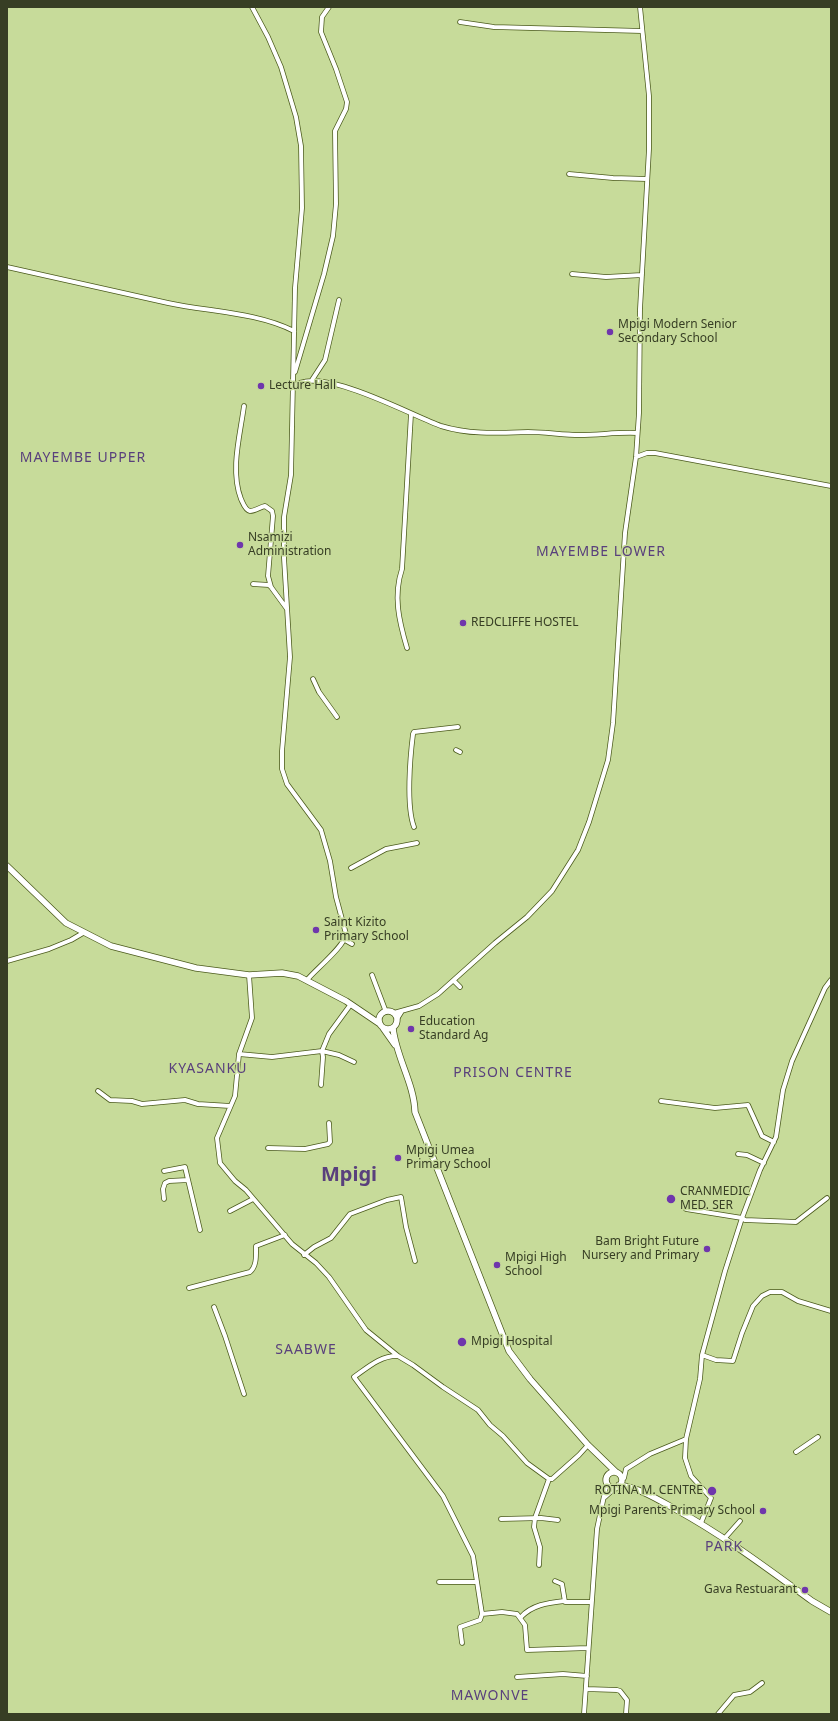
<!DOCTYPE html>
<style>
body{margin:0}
#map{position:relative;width:838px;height:1721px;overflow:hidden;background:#c7db9a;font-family:"Noto Sans",sans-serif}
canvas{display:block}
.frame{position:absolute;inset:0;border:8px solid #373e24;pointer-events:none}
</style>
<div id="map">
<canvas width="838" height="1721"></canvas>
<div class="frame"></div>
</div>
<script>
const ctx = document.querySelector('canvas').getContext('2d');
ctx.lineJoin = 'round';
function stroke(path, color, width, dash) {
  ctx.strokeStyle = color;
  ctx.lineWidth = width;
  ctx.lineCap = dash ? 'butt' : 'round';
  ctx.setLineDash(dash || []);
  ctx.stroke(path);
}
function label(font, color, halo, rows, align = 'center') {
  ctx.font = font + ' "Noto Sans",sans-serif';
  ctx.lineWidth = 3;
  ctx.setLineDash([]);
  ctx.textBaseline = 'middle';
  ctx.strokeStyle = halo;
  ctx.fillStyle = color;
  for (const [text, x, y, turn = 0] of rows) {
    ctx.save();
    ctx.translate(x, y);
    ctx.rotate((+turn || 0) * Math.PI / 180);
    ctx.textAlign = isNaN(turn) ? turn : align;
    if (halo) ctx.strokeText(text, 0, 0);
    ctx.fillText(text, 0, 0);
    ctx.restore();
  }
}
const street = new Path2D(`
 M 252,7 L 268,37 L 281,67 L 296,117 L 301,146 L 302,208 L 295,288 L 291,475 L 284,517 L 284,558 L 290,657 L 282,751 L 282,769 L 287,784 L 321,830 L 330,861 L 336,897 L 346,934 C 345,946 316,969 307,980
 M 460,22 L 494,27 L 642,31
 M 569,174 L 613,178 L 647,179
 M 7,267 L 168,303 C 210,312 256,312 294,331
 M 572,274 L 606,277 L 642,275
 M 295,372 L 324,274 L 333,236 L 336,204 L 335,131 L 346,109 L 347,102 L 336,69 L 321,32 L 322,17 L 329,7
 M 312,380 L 325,360 L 339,300
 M 293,387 C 317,363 412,416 441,426 C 470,435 499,433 528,432 C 546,432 562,435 580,435 C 599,435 618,432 637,433
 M 244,406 C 240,436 230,470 241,499 C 243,503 245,510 250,511 C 255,511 260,507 265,506 L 272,511 L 273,516 L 268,576 L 271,587
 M 636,457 L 647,453 L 655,453 L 831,486
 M 253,584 L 269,585 L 271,587 L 287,609
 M 407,648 C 399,621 393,596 402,569 L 411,414
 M 313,679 L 319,692 L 337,717
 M 456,750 L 460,752
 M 414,827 C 406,806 410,758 413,734 L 414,732 L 458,727
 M 351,868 L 386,849 L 417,843
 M 345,940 L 352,944
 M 7,961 L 49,949 L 71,940 L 83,933
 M 249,975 L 252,1018 L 239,1054 L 235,1096 L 217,1138 L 220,1163 L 235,1181 L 246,1190 L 292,1244 L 316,1263 L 329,1277 L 366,1330 L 398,1356 L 413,1365 L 443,1387 L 478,1410 L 490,1425 L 503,1436 L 527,1463 L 549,1479 L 552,1479 L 579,1455 L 588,1445
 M 372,975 L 386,1012
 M 454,981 L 460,987
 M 394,1013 L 419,1006 L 438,994 L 495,943 L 527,917 L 552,891 L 578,850 L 589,822 L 608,760 L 613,723 L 625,533 L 636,457 L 639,413 L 640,309 L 649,149 L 649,96 L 640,7
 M 397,1019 L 402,1011
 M 239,1054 L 272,1057 L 322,1051 L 339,1055 L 354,1062
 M 321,1085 L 323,1057 L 322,1051 L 329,1034 L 351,1004
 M 98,1091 L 110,1100 L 132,1101 L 142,1104 L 185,1100 L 198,1104 L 230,1106
 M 661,1101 L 715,1108 L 748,1105 L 762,1136 L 774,1142
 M 268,1148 L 305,1149 L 328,1144 L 330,1142 L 329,1123
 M 738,1154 L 747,1155 L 764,1163
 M 164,1171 L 185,1167 L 200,1230
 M 164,1199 L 163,1189 L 165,1183 L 169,1181 L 188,1180
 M 686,1209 L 742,1218 L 745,1220 L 796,1222 L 827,1198
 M 230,1211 L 253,1199
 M 304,1255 L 314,1247 L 331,1238 L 350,1214 L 387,1200 L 401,1197 L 406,1227 L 415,1261
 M 189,1288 L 250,1272 C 257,1266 256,1255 256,1246 L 285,1235
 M 214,1307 L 225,1336 L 244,1394
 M 702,1355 L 716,1360 L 733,1361 L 742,1333 L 753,1306 L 762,1296 L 770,1292 L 782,1292 L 798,1301 L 831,1311
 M 398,1356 C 381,1355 367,1368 354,1377 L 443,1496 L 473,1556 L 482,1614 L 502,1612 L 517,1614 L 525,1625 L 527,1650 L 588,1648
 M 796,1452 L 818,1437
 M 624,1478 L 626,1469 L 650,1454 L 686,1439
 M 605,1497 L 616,1487
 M 501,1519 L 541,1518 L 558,1520
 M 701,1523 L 711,1498 L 691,1476 L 685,1458 L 686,1439 L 700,1379 L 702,1355 L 725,1271 L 742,1218 L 760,1170 L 776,1137 L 783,1090 L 792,1061 L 825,988 L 831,980
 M 724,1539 L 740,1521
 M 539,1565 L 540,1547 L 534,1527 L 535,1518 L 549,1479
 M 555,1581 L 562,1584 L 565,1602 L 591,1602
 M 439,1582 L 477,1582
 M 521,1617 C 532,1605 547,1603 564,1601
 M 462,1643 L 460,1627 L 480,1620 L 482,1614
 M 517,1677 L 563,1674 L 587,1676
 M 586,1689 L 617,1690 L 620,1691 L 627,1700 L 626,1714
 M 584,1714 L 597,1529 L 607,1482
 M 718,1714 L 734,1695 L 750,1692 L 762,1683`);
const secondary = new Path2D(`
 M 7,866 L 66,923 L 111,946 L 196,968 L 249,975 L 282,973 L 298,976 L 346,1001 L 380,1024
 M379 1020a9 9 0 1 1 18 0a9 9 0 1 1-18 0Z
 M 383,1028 L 395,1045
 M 393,1028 C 396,1057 414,1083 415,1112 L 509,1351 L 530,1379 L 588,1445 L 616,1472
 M606 1480a8 8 0 1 1 16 0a8 8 0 1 1-16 0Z
 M 619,1485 C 640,1488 657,1499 675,1509 C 723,1535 768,1569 812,1601 L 831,1612`);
stroke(street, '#4b5a1c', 5.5);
stroke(secondary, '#4b5a1c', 7);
stroke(street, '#fff', 4);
stroke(secondary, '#fff', 5.5);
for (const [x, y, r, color] of [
 [610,332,4,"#6f36ac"],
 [261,386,4,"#6f36ac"],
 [240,545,4,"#6f36ac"],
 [463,623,4,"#6f36ac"],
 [316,930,4,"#6f36ac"],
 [411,1029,4,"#6f36ac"],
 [398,1158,4,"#6f36ac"],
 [671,1199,5,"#6f36ac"],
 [707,1249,4,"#6f36ac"],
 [497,1265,4,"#6f36ac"],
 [462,1342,5,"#6f36ac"],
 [712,1491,5,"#6f36ac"],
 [763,1511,4,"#6f36ac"],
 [805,1590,4,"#6f36ac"]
]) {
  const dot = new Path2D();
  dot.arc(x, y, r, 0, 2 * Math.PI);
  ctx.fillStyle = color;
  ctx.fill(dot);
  stroke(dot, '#c7db9a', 1.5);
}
label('12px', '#373e24', '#c7db9a', [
 ["Mpigi Modern Senior",618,325],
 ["Secondary School",618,339],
 ["Lecture Hall",269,386],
 ["Nsamizi",248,538],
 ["Administration",248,552],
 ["REDCLIFFE HOSTEL",471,623],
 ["Saint Kizito",324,923],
 ["Primary School",324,937],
 ["Education",419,1022],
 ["Standard Ag",419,1036],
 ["Mpigi Umea",406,1151],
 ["Primary School",406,1165],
 ["CRANMEDIC",680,1192],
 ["MED. SER",680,1206],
 ["Bam Bright Future",699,1242,"right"],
 ["Nursery and Primary",699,1256,"right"],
 ["Mpigi High",505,1258],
 ["School",505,1272],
 ["Mpigi Hospital",471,1342],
 ["ROTINA M. CENTRE",703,1491,"right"],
 ["Mpigi Parents Primary School",755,1511,"right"],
 ["Gava Restuarant",797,1590,"right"]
], 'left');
ctx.letterSpacing = '1px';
label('14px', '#59407c', '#c7db9a', [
 ["MAYEMBE UPPER",83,458],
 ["MAYEMBE LOWER",601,552],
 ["KYASANKU",208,1069],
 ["PRISON CENTRE",513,1073],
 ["SAABWE",306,1350],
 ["PARK",724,1547],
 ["MAWONVE",490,1696]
]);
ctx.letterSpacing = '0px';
label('bold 20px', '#59407c', '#c7db9a', [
 ["Mpigi",349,1175]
]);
</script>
